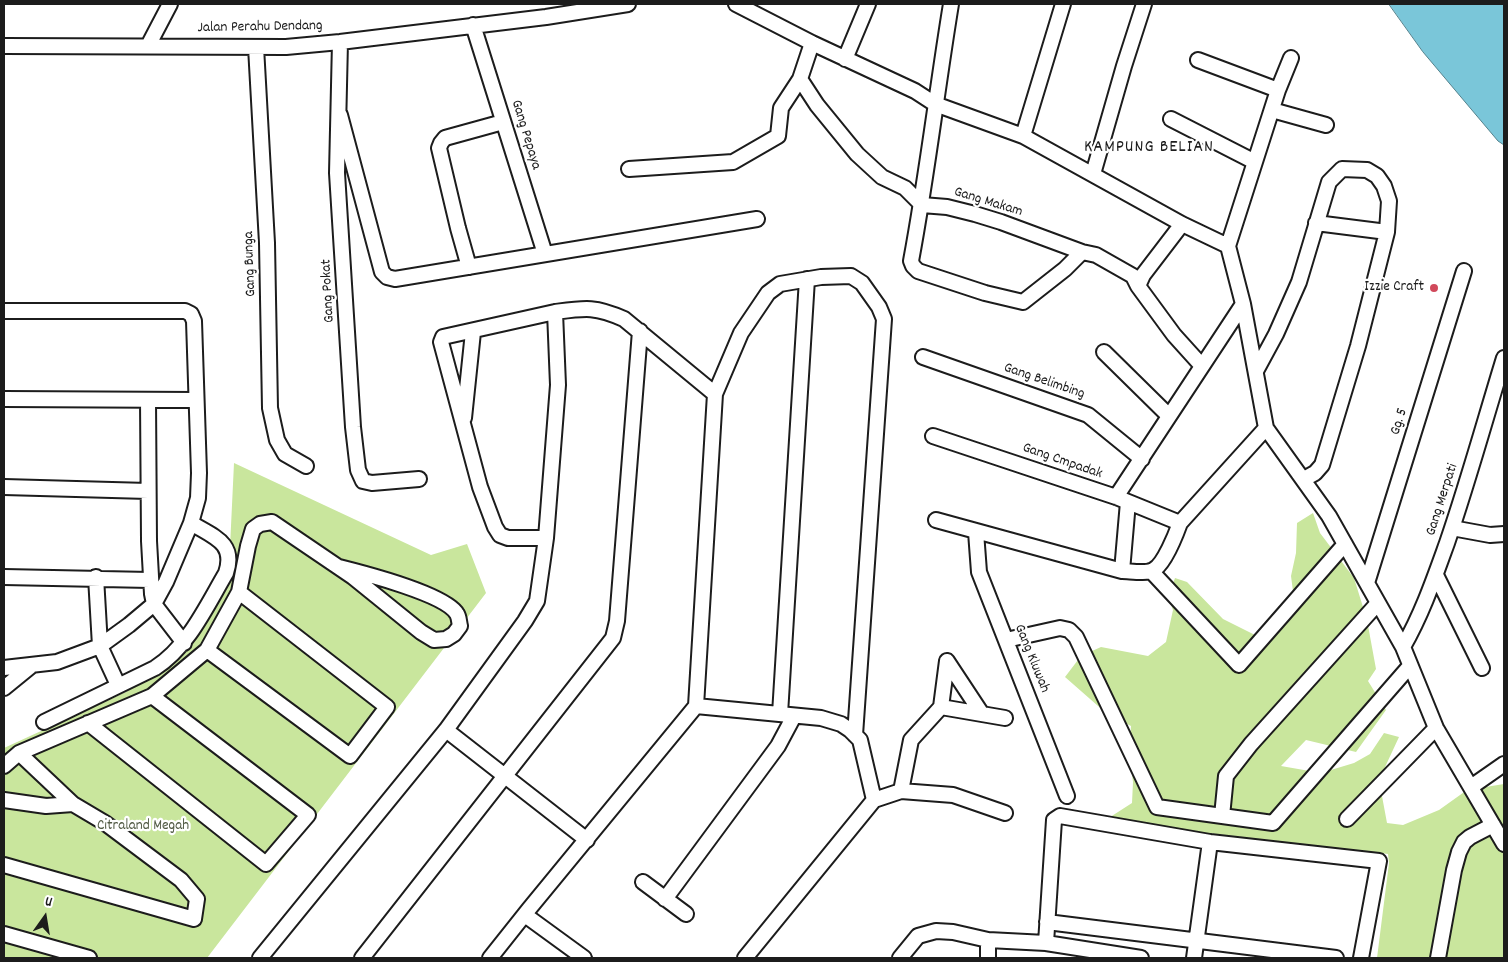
<!DOCTYPE html>
<style>
body{margin:0}
#map{position:relative;width:1508px;height:962px;overflow:hidden;background:#fff;font-family:Dekko,sans-serif}
canvas{display:block}
.frame{position:absolute;inset:0;border:5px solid #1c1c1c;pointer-events:none}
.north{position:absolute;left:20px;top:892px;width:50px;height:50px;-webkit-text-stroke:4px #fff;paint-order:stroke;rotate:13deg;font-size:14px;font-weight:700;line-height:20px;text-align:center;color:#1c1c1c}
.north::after{content:'';display:block;margin:auto;width:18px;height:22px;background:#1c1c1c;clip-path:polygon(50% 0,100% 100%,50% 72%,0 100%)}
</style>
<div id="map">
<canvas width="1508" height="962"></canvas>
<div class="frame"></div>
<div class="north">U</div>
</div>
<script>
const ctx = document.querySelector('canvas').getContext('2d');
ctx.lineJoin = 'round';
function fillPath(path, color) {
  ctx.fillStyle = color;
  ctx.fill(path, 'evenodd');
}
function stroke(path, color, width, dash) {
  ctx.strokeStyle = color;
  ctx.lineWidth = width;
  ctx.lineCap = dash ? 'butt' : 'round';
  ctx.setLineDash(dash || []);
  ctx.stroke(path);
}
function label(font, color, halo, rows, align = 'center') {
  ctx.font = font + ' Dekko,sans-serif';
  ctx.lineWidth = 4.5;
  ctx.setLineDash([]);
  ctx.textBaseline = 'middle';
  ctx.strokeStyle = halo;
  ctx.fillStyle = color;
  for (const [text, x, y, turn = 0] of rows) {
    ctx.save();
    ctx.translate(x, y);
    ctx.rotate((+turn || 0) * Math.PI / 180);
    ctx.textAlign = isNaN(turn) ? turn : align;
    if (halo) ctx.strokeText(text, 0, 0);
    ctx.fillText(text, 0, 0);
    ctx.restore();
  }
}
fillPath(new Path2D(`
 M 234,463 L 431,555 L 467,544 L 486,593 L 207,958 L 4,958 L 4,748 L 126,692 L 188,647 L 230,547 Z
 M 1313,513 L 1320,533 L 1354,578 L 1367,620 L 1376,669 L 1368,681 L 1386,710 L 1356,752 L 1306,740 L 1281,766 L 1321,773 L 1354,763 L 1370,754 L 1384,733 L 1399,737 L 1379,780 L 1387,823 L 1403,825 L 1439,810 L 1467,790 L 1504,784 L 1504,958 L 1377,958 L 1389,863 L 1388,854 L 1104,821 L 1132,803 L 1133,782 L 1129,752 L 1131,726 L 1106,713 L 1065,677 L 1081,656 L 1101,647 L 1148,656 L 1166,642 L 1173,610 L 1168,597 L 1175,578 L 1187,582 L 1223,619 L 1261,638 L 1294,599 L 1291,576 L 1296,553 L 1297,523 Z`), '#c9e69d');
const water = new Path2D(`
 M 1389,4 L 1504,4 L 1504,145 L 1498,141 L 1423,52 Z`);
fillPath(water, '#7ac6d9');
stroke(water, '#54828d', 1);
const minor = new Path2D(`
 M 736,4 L 812,43 L 915,91 L 935,104 L 1023,136 L 1182,224 L 1228,246 L 1243,304 L 1266,428 L 1329,516 L 1403,647 L 1436,728 L 1504,844
 M 951,4 C 937,89 927,176 911,261 L 913,266 L 918,271 L 985,293 L 1023,302 L 1065,269 L 1082,252
 M 473,25 L 545,254
 M 340,42 L 337,173 L 353,427 L 358,470 L 363,481 L 372,483 L 419,479
 M 812,43 L 800,79 L 817,105 L 857,154 L 882,177 L 905,188 L 922,205 L 947,207 L 975,214 L 1001,222 L 1082,252 L 1096,255 L 1133,276 L 1138,286 L 1143,275 L 1182,224
 M 4,46 L 286,47 L 340,42 L 546,17 L 628,4
 M 148,46 L 170,4
 M 256,47 L 267,243 L 270,408 L 277,440 L 285,454 L 306,466
 M 845,59 L 868,4
 M 1198,60 L 1278,90
 M 1272,110 L 1326,125
 M 340,115 L 382,272 L 387,277 L 395,279 L 757,219
 M 1171,119 L 1255,162
 M 1023,136 L 1063,4
 M 629,169 L 733,162 L 778,136 L 781,108 L 800,79
 M 1093,174 L 1124,66 L 1144,4
 M 1316,223 L 1387,232
 M 1228,246 L 1278,90 L 1291,58
 M 469,267 L 458,228 L 439,148 L 441,143 L 445,138 L 503,122
 M 1138,286 L 1174,335 L 1202,366
 M 4,311 L 185,311 L 191,314 L 194,321 L 199,473 L 198,498 L 191,523 L 166,582 L 154,604 L 129,625 L 100,646 L 57,662 L 4,668
 M 1104,352 L 1169,416
 M 923,357 L 1088,415 L 1142,459
 M 1256,371 L 1276,334 L 1299,282 L 1329,182 L 1342,169 L 1367,170 L 1377,176 L 1384,186 L 1389,201 L 1387,232 L 1358,346 L 1322,465 L 1315,473 L 1304,479
 M 4,399 L 196,400
 M 148,400 L 149,541 L 152,594 L 154,604 L 184,643
 M 464,418 L 473,332
 M 933,436 L 1116,497 L 1180,523
 M 4,487 L 148,491
 M 1116,497 L 1243,304
 M 936,520 L 1122,571 C 1130,571 1146,574 1153,570 C 1164,565 1176,534 1180,523 L 1266,428
 M 1452,528 L 1490,535 L 1504,534
 M 976,532 L 979,572 L 1067,796
 M 546,538 L 508,538 L 500,535 L 495,527 L 480,487 L 441,342 L 443,337 L 555,312
 M 1122,571 L 1128,502
 M 1152,572 L 1239,665 L 1345,544
 M 1436,575 L 1482,668
 M 4,577 L 150,580
 M 96,577 L 100,646 L 118,685
 M 1367,583 L 1464,271
 M 1006,640 L 1060,628 L 1069,630 L 1076,637 L 1157,807 L 1273,823 L 1409,667
 M 1403,647 C 1422,614 1434,579 1447,543 C 1468,482 1485,420 1504,358
 M 207,650 L 350,756 L 387,707 L 239,592
 M 947,661 L 982,714
 M 4,688 L 31,666
 M 696,706 L 821,718 L 841,724 L 850,730 L 860,740 L 874,800
 M 941,707 L 1005,718
 M 780,714 L 807,279
 M 44,722 L 155,668 C 188,647 206,607 226,573 C 236,543 214,537 191,523
 M 88,723 L 266,864 L 308,815 L 152,696
 M 446,730 L 587,840
 M 4,766 L 19,753 L 152,696 L 207,650 L 239,592 L 248,546 L 253,529 L 260,524 L 272,522 L 353,577 L 421,632 L 434,640 L 446,639 L 454,634 L 460,626 C 459,622 459,617 457,614 C 446,594 363,573 339,567
 M 1471,787 L 1504,764
 M 901,791 L 911,740 L 941,707 L 947,661
 M 4,800 L 46,806 L 73,804
 M 1222,816 L 1226,776 L 1251,744 L 1378,603
 M 1347,819 L 1436,728
 M 4,865 L 194,919 L 197,899 L 181,880 L 105,823 L 73,804 L 19,753
 M 643,882 L 686,914
 M 665,899 L 778,746 L 794,716
 M 525,915 L 584,958
 M 1047,922 L 1336,958
 M 4,934 L 89,958
 M 1046,943 L 1054,820 L 1060,816 L 1210,842 L 1379,861 L 1361,958
 M 260,958 L 446,730 L 525,621 L 537,601 L 546,538 L 558,385 L 555,312 C 585,308 595,306 624,319 L 715,394
 M 362,958 L 613,638 L 617,621 L 640,331
 M 490,958 L 529,909 L 696,706 L 715,394 L 741,333 L 768,293 L 780,284 L 821,277 L 851,276 L 862,283 L 879,307 L 884,319 L 855,735
 M 745,958 L 874,800 L 901,791 L 953,795 L 1005,813
 M 900,958 L 918,936 L 936,931 L 953,932 L 988,940 L 1046,943 L 1141,958
 M 988,958 L 988,940
 M 1194,958 L 1210,842
 M 1438,958 L 1454,870 L 1459,852 L 1464,842 L 1470,837 L 1493,825`);
stroke(minor, '#1c1c1c', 18);
stroke(minor, '#fff', 14);
for (const [x, y, r, color] of [
 [1434,288,5,"#d1495b"]
]) {
  const dot = new Path2D();
  dot.arc(x, y, r, 0, 2 * Math.PI);
  ctx.fillStyle = color;
  ctx.fill(dot);
  stroke(dot, '#fff', 2);
}
label('15px', '#1c1c1c', '#fff', [
 ["Jalan Perahu Dendang",260,28,-1],
 ["Gang Pepaya",525,135,73],
 ["Gang Makam",988,203,17],
 ["Gang Bunga",251,264,-92],
 ["Gang Pokat",329,291,-93],
 ["Gang Belimbing",1044,382,19],
 ["Gg. 5",1400,422,-73],
 ["Gang Cmpadak",1062,462,19],
 ["Gang Merpati",1443,500,-72],
 ["Gang Kluwah",1031,659,68]
]);
label('15px', '#1c1c1c', '#fff', [
 ["Izzie Craft",1424,288]
], 'right');
label('15px', '#505943', '#fff', [
 ["Citraland Megah",143,827]
]);
ctx.letterSpacing = '1px';
label('18px', '#1c1c1c', '#fff', [
 ["KAMPUNG BELIAN",1149,149]
]);
ctx.letterSpacing = '0px';
</script>
